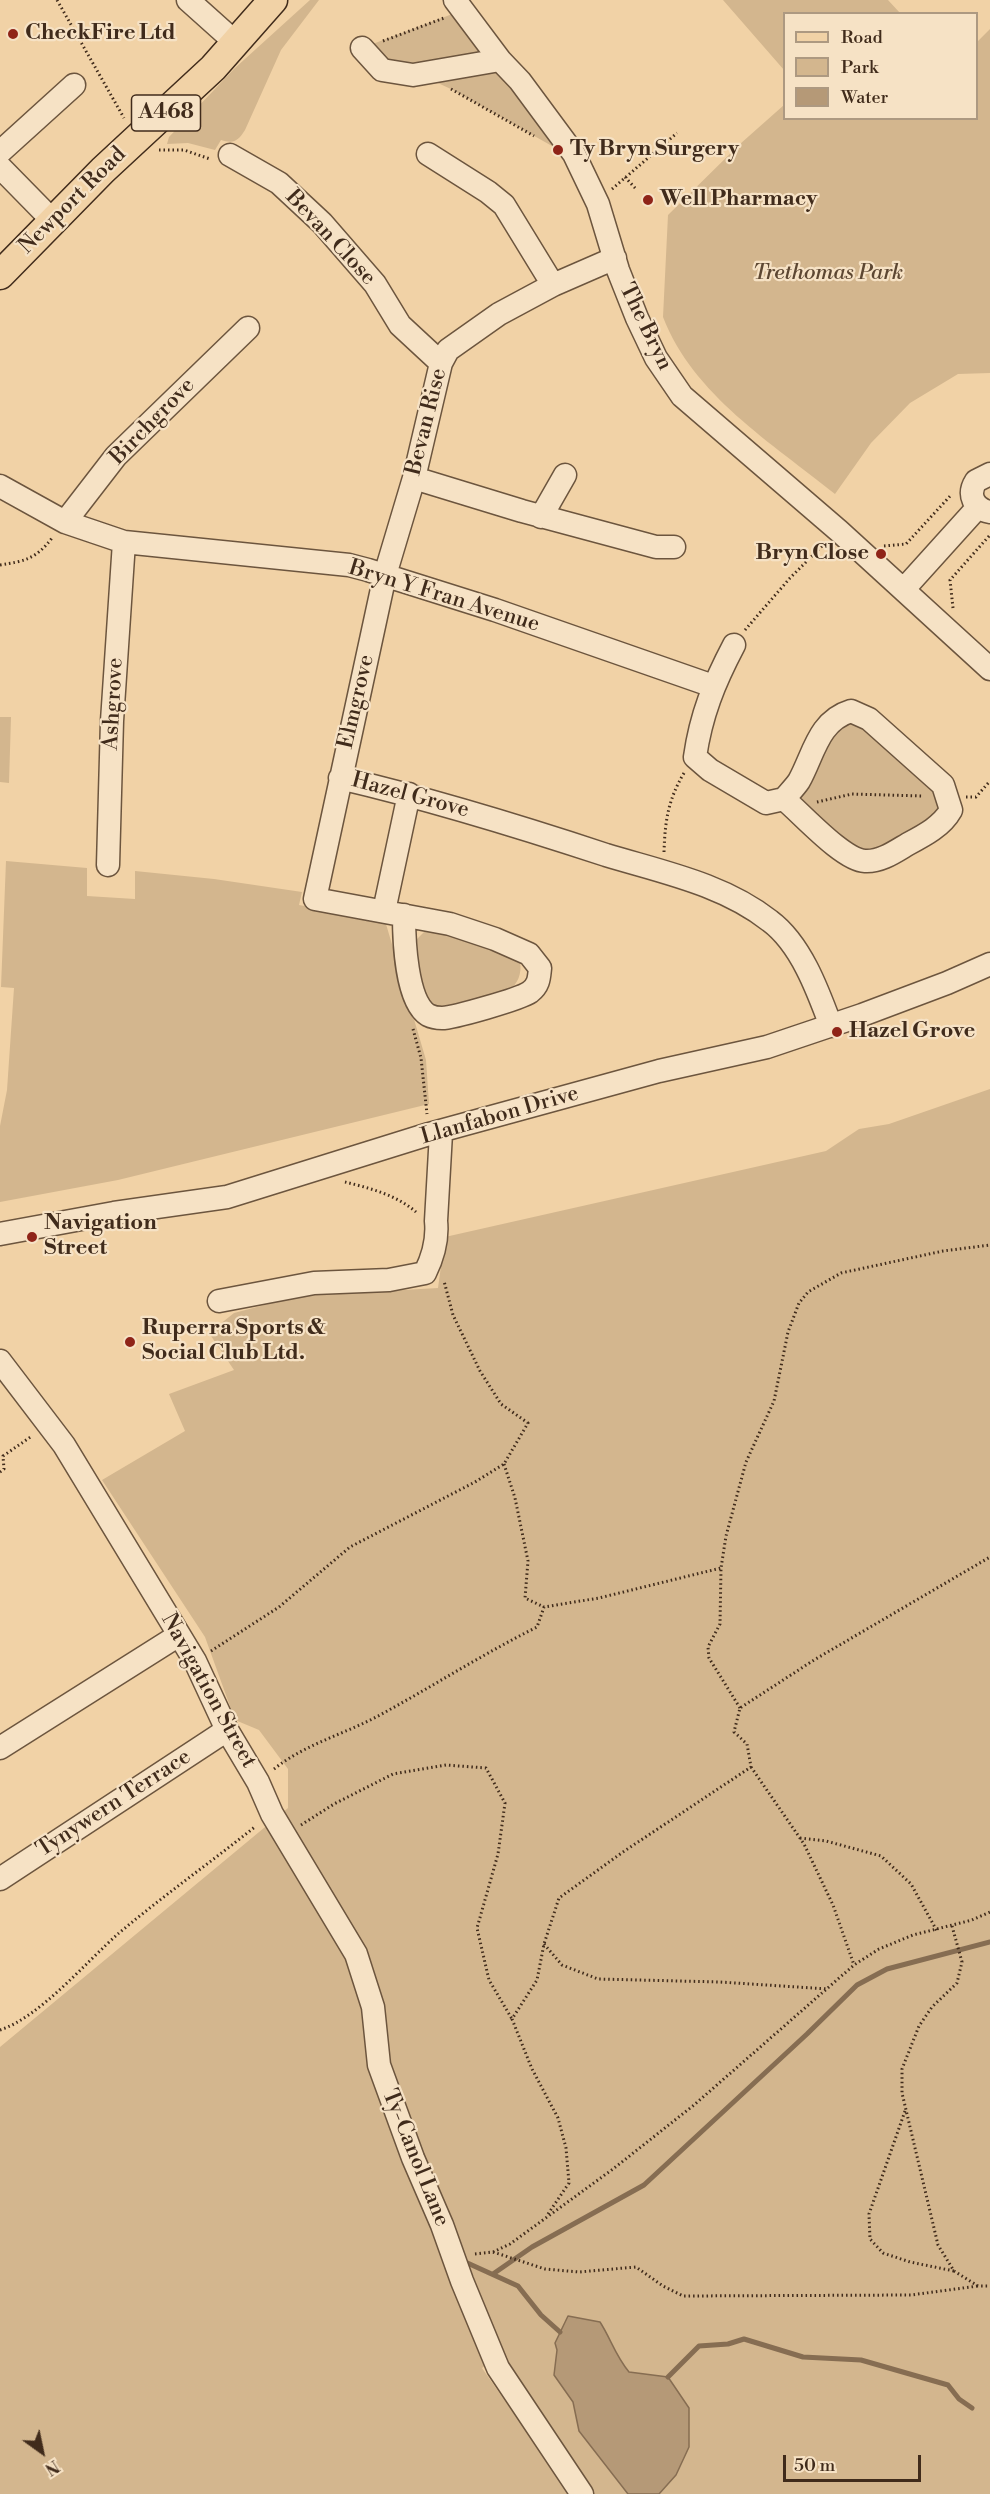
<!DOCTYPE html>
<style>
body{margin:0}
#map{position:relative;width:990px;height:2494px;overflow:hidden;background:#f1d2a6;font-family:"Libre Bodoni",serif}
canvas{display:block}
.legend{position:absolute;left:783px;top:12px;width:195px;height:108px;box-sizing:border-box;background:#f6e2c5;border:2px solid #ad9981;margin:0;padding:8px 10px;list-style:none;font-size:18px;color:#402b1b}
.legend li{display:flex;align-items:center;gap:12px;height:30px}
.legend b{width:30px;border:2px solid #ad9981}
.north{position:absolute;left:12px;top:2422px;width:60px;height:60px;-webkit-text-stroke:4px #f6e2c5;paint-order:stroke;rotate:147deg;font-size:16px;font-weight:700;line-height:24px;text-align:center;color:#402b1b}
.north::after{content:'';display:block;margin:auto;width:21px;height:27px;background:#402b1b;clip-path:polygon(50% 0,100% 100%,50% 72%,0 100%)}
.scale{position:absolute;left:783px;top:2455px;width:138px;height:27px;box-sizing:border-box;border:3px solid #402b1b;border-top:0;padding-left:8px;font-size:18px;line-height:21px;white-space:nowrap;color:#402b1b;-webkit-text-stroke:4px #f6e2c5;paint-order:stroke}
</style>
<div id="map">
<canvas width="990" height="2494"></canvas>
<ul class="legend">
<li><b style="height:8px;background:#f1d2a6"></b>Road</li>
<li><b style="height:16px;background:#d3b68e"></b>Park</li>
<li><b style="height:16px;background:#b59977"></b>Water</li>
</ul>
<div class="north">N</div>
<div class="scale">50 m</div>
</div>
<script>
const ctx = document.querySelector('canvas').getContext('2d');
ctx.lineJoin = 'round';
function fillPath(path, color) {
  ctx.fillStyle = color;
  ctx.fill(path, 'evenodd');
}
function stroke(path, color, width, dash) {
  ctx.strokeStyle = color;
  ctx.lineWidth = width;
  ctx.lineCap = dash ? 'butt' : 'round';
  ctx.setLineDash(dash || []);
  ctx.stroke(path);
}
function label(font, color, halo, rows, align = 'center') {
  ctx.font = font + ' "Libre Bodoni",serif';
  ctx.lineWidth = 4.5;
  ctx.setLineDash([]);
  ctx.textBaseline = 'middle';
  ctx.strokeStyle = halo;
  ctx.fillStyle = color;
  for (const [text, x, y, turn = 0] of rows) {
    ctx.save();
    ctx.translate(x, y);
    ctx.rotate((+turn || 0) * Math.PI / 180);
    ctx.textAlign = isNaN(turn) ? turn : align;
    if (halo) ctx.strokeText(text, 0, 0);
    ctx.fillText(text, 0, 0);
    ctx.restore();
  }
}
fillPath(new Path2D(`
 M 310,0 L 319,0 L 281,50 L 245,130 C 238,141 234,144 221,140 L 215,150 L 188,143 L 167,144 L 169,137 L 235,68 Z
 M 723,0 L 888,0 L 900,13 L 784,14 L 784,70 Z
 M 463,10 L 567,144 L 552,146 L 453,90 L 362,48 Z
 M 990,29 L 990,373 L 958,374 L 910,403 L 871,443 L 835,494 C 772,443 693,395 663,317 L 668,215 L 740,144 L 784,105 L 784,118 L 976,118 L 977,42 Z
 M 0,717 L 11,717 L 9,783 L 0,782 Z
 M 869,719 L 951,810 L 878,860 L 800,812 L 798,782 L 823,728 Z
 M 6,861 L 87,868 L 87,896 L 135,899 L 135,871 L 214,879 L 302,892 L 299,905 L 376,919 L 386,924 L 426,1060 L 429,1104 L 118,1180 L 0,1202 L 0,1126 L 7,1090 L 14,988 L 1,987 Z
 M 439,927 L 520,961 C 522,974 518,984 508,991 L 446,1008 L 436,1007 L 426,999 L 412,944 L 427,929 Z
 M 990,1089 L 990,2494 L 592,2494 L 502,2353 L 482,2368 L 570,2494 L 0,2494 L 0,2047 L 288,1808 L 288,1769 L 259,1730 L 235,1720 L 205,1637 L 102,1480 L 185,1431 L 169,1394 L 234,1370 L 209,1333 L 234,1313 L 299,1296 L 438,1288 L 445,1237 L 826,1151 L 859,1129 L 889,1124 Z`), '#d3b68e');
const water = new Path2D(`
 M 568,2316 L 600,2322 C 611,2339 615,2355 629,2372 L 668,2377 L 689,2408 L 689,2447 L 676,2475 L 659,2494 L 628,2494 L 579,2431 L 573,2402 L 554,2375 L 557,2350 L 555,2343 Z`);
fillPath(water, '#b59977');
stroke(water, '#866d52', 1.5);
stroke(new Path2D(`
 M 463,2261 L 518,2286 L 541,2315 L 560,2332
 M 493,2274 L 532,2247 L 644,2185 L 807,2034 L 857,1985 L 887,1969 L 990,1942
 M 668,2377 L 699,2346 L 728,2344 L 744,2339 L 803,2357 L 861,2360 L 948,2385 L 959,2399 L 972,2408`), '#866d52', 5);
const minor = new Path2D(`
 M 188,0 L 236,43
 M 455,0 L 500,60 L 520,81 L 574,154 L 598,204 L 618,270 L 637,318 L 656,358 L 682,396 L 839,531 L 990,669
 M 362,48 L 382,70 L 413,75 L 500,60
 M 0,152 L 74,85
 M 428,154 L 488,192 L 504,205 L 553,285
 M 230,155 L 279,183 L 322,223 L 375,284 L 400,325 L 441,363
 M 0,167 L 53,221
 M 990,474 L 976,481 C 967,495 974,509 990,512
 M 414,478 L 522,511 L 656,547 L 674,547
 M 0,486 L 65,522 L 124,542 L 349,565 L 368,570 L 495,610 L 713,686
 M 541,517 L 565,475
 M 65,522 L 116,456 L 248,328
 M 904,589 L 978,507
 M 734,645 C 714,683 701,715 695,757 L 710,770 L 766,803 L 784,799 C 789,793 795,787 799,781 C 814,754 818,721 851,711 L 869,719 L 943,785 L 951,810 C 942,826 925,835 908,844 C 896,851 881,862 865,861 C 843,860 803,815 784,799
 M 340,778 C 430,799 518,826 606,855 C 662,872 723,884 770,921 C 801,944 818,991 831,1026
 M 108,865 L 112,721 L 124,542
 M 384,911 L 409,794
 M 404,915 C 404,939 406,1001 428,1015 C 432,1017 437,1018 442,1018 C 453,1018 520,999 530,992 C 539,985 539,978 540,968 L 529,954 L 495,939 L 450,924 L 315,899 L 385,575 L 414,478 L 441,363 L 448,350 L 499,314 L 553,285 L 615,258
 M 0,1234 L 114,1213 L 227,1197 L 429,1134 L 659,1071 L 767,1047 L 862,1015 L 947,983 L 990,964
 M 219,1301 L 314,1283 L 389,1280 L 425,1273 C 433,1257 438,1240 436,1221 L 441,1133
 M 0,1361 L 64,1445 L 195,1661 L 227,1730 L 258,1782 L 272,1814 L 356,1954 L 373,2007 L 379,2065 L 413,2158 L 442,2225 L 462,2281 L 498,2368 L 582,2494
 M 0,1748 L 179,1635
 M 0,1879 L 227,1730`);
const major = new Path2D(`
 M 0,275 L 103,170 L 213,68 L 273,0`);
stroke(minor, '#6c553e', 25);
stroke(major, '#402b1b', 31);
stroke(new Path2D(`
 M 57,0 L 124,118
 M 383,41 L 444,18
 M 451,89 L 534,136
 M 159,150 L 184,150 L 210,159
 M 625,177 L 636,189
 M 612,189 L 677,133
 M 884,546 L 906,544 L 952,494
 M 0,565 C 25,561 36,559 52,538
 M 953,608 L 950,580 L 990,535
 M 745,630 L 790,578 L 824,544
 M 966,797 L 976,797 L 990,781
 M 817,802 L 852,794 L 924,796
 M 664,852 C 665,821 668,800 684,773
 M 413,1029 L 421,1058 L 427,1114
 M 345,1182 C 369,1188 397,1195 416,1212
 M 504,1464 L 515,1498 L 528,1561 L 525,1598 L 544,1607
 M 0,1472 L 4,1469 L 3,1456 L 32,1436
 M 211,1651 L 279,1607 L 350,1547 L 475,1482 L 504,1464 L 528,1423 L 501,1404 L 480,1371 L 453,1315 L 444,1281
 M 740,1708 L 709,1658 L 708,1647 L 720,1624 L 721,1568 L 726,1536 L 746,1462 L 774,1401 L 788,1332 L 799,1303 L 808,1292 L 841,1273 L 943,1251 L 990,1245
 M 751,1767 L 804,1844 L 833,1905 L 854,1965
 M 274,1769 C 305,1744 345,1734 380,1715 C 433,1686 483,1654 537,1627 L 544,1607 L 599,1598 L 721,1568
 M 301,1825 L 334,1804 L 393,1774 L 446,1765 L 486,1768 L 505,1803 L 498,1854 L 477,1928 L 489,1980 L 512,2019
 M 800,1838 L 826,1841 L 881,1856 L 911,1884 L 937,1931
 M 952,1926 L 962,1962 L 957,1983 L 932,2007 L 919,2026 L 902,2069 L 902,2093 L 938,2245 L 954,2271 L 978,2286 L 990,2286
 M 544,1944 L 562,1965 L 598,1979 L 720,1982 L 828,1989
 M 0,2030 C 40,2017 86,1962 119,1933 C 163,1896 211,1862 256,1826
 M 905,2111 L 869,2214 L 870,2239 L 883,2253 L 910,2262 L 954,2271
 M 548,2214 L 569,2183 L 566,2148 L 558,2118 L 532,2069 L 512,2019 L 537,1980 L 544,1944 L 559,1898 L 623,1852 L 751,1767 L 747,1744 L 734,1732 L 740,1708 L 814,1660 L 990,1557
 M 493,2252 L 545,2269 L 579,2272 L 636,2267 L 663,2286 L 683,2296 L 911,2295 L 978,2286
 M 475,2254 L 493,2252 L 510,2244 L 613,2169 L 694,2105 L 854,1965 L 879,1949 L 913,1935 L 972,1920 L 990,1912`), '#402b1b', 3, [1.5, 3]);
stroke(minor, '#f6e2c5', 22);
stroke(major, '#f1d2a6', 28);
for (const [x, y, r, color] of [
 [13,34,6,"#8f2418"],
 [558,150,6,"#8f2418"],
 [648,200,6,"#8f2418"],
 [881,554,6,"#8f2418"],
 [837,1032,6,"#8f2418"],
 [32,1237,6,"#8f2418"],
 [130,1342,6,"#8f2418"]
]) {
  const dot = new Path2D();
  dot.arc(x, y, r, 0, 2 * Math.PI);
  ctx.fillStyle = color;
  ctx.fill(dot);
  stroke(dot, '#f6e2c5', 2);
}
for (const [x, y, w] of [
 [166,113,69]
]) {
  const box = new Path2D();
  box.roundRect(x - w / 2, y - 18, w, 36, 4.5);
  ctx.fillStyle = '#f6e2c5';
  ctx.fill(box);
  stroke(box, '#402b1b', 1.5);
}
label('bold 21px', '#402b1b', null, [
 ["A468",166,113]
]);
label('bold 22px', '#402b1b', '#f6e2c5', [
 ["CheckFire Ltd",25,34],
 ["Ty Bryn Surgery",570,150],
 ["Well Pharmacy",660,200],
 ["Bryn Close",869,554,"right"],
 ["Hazel Grove",849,1032],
 ["Navigation",44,1224],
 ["Street",44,1249],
 ["Ruperra Sports &",142,1329],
 ["Social Club Ltd.",142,1354]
], 'left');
label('22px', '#402b1b', '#f6e2c5', [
 ["Newport Road",73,201,-45],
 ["Bevan Close",330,238,47],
 ["The Bryn",645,327,64],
 ["Birchgrove",153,422,-46],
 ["Bevan Rise",427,422,-76],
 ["Bryn Y Fran Avenue",444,597,17],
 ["Elmgrove",357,702,-77],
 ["Ashgrove",114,704,-87],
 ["Hazel Grove",410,796,15],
 ["Llanfabon Drive",500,1116,-16],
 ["Navigation Street",208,1691,61],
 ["Tynywern Terrace",114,1804,-33],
 ["Ty-Canol Lane",415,2158,68]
]);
label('italic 22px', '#5d4732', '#f6e2c5', [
 ["Trethomas Park",828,274]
]);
</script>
